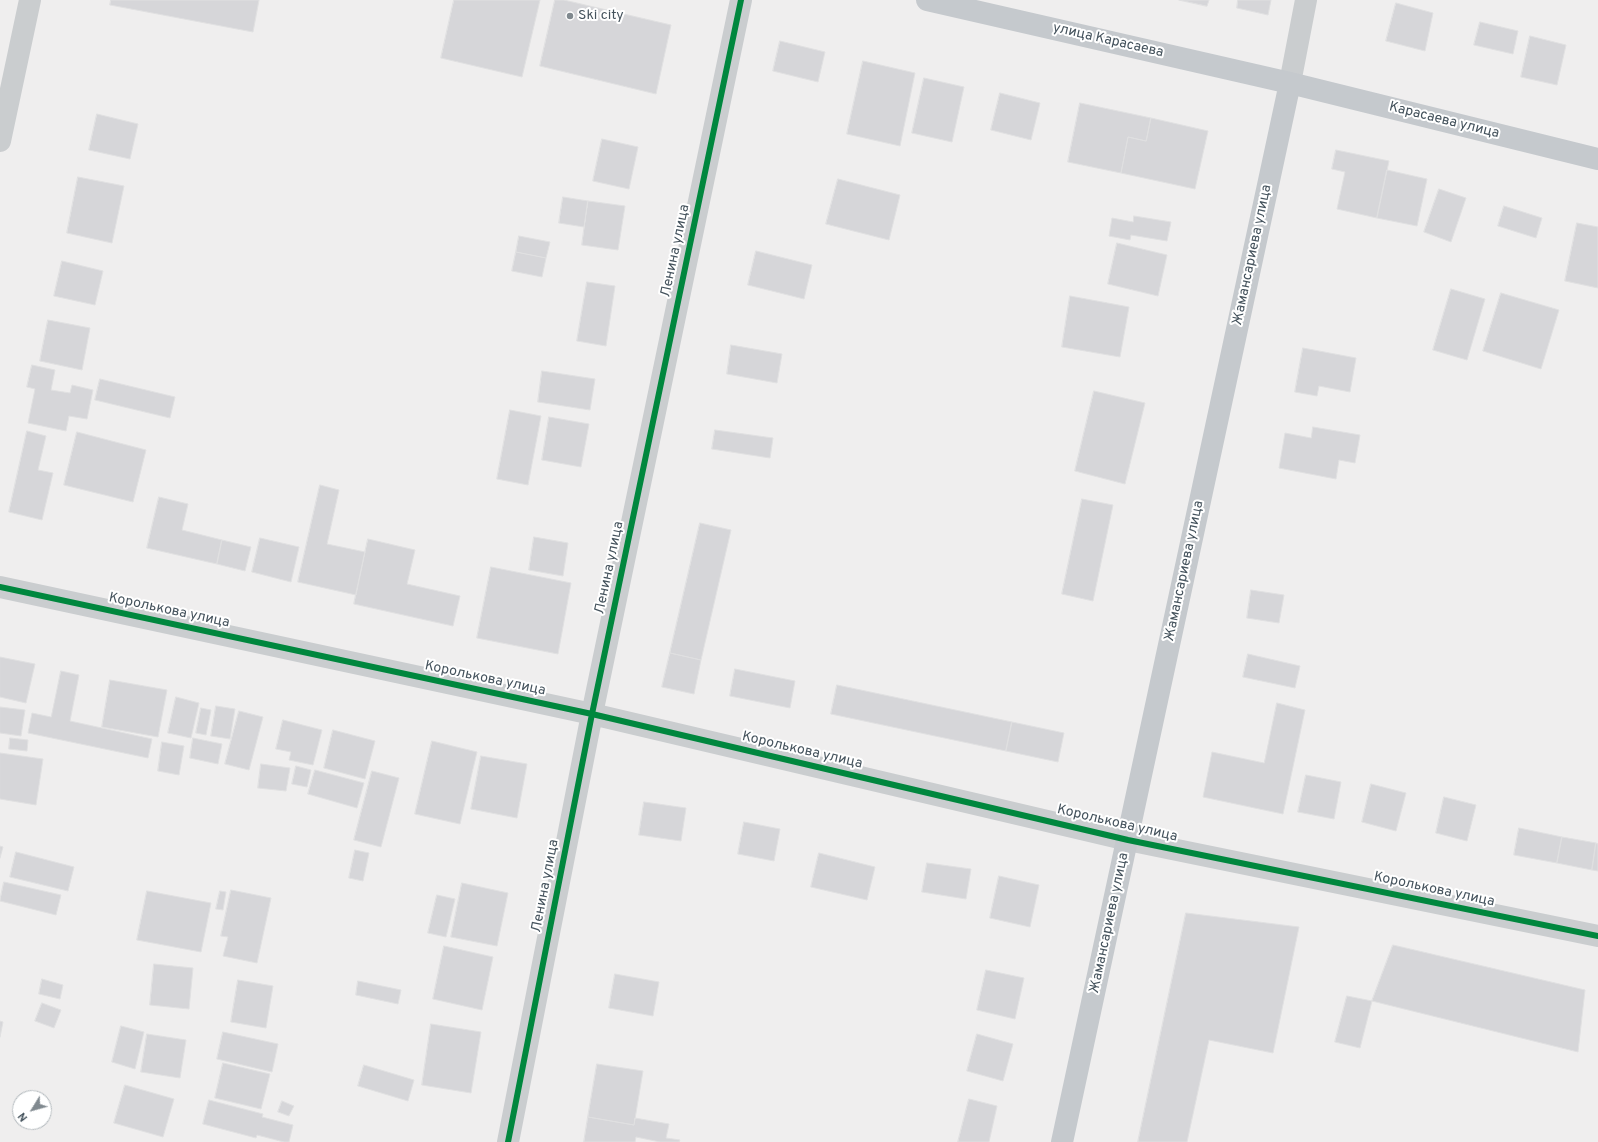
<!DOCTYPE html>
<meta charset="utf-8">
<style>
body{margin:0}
#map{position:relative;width:1598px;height:1142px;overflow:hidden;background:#efeeee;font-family:Overpass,sans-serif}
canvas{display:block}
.north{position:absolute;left:12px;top:1090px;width:40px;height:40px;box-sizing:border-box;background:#fff;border:1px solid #b4babe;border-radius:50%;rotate:233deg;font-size:11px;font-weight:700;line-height:16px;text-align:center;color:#44525c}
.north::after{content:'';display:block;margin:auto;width:14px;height:18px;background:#80898f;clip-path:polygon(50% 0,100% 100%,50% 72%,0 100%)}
</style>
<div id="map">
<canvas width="1598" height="1142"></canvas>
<div class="north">N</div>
</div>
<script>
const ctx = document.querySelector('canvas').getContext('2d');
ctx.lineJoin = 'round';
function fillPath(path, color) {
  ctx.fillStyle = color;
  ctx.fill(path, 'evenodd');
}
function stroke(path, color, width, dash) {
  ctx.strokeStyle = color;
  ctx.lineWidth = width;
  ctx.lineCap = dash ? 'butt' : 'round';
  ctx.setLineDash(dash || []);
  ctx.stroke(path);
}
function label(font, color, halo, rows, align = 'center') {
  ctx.font = font + ' Overpass,sans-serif';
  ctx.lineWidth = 4;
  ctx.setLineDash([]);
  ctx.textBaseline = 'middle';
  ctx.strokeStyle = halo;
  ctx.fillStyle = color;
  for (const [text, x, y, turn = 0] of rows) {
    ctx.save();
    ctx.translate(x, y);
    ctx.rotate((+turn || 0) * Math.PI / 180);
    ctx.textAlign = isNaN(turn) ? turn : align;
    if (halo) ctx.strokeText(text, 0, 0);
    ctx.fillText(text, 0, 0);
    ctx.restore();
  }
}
const building = new Path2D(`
 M 111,0 L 259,0 L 253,32 L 110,5 Z
 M 454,0 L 540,0 L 522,77 L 441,58 Z
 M 555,0 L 564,0 L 671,25 L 656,94 L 540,66 Z
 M 1179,0 L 1209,0 L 1207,6 Z
 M 1238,0 L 1271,0 L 1268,15 L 1237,8 Z
 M 1396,3 L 1433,13 L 1425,51 L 1386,41 Z
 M 1480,22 L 1518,31 L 1513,54 L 1474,45 Z
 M 1530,36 L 1566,45 L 1557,85 L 1521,77 Z
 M 780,41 L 825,52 L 818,82 L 773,71 Z
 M 863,61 L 915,73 L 900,146 L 847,134 Z
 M 924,78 L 964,87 L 952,142 L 912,133 Z
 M 1000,93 L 1040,103 L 1031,140 L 991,130 Z
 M 1080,103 L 1151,118 L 1146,141 L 1128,137 L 1121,173 L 1068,162 Z
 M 97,114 L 138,124 L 130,159 L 89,150 Z
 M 1151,118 L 1208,131 L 1195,189 L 1121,173 L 1128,137 L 1146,141 Z
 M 602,139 L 638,147 L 629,189 L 593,181 Z
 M 1336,150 L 1389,161 L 1377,218 L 1337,209 L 1345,172 L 1332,169 Z
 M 1387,170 L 1427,179 L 1417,226 L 1377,218 Z
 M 78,177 L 124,186 L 112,243 L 67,233 Z
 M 838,179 L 900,195 L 889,240 L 826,224 Z
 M 1439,189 L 1466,198 L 1451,242 L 1424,232 Z
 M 563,197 L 588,201 L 584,227 L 559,223 Z
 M 588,201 L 625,206 L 618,250 L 582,245 Z
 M 1504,206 L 1542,218 L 1536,238 L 1498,226 Z
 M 1134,216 L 1171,222 L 1167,241 L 1131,235 L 1130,240 L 1109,236 L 1112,218 L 1133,222 Z
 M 1577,223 L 1598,227 L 1598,288 L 1565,281 Z
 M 519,236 L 550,242 L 546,258 L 516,252 Z
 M 1117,243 L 1167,255 L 1158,296 L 1108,284 Z
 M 756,251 L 812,265 L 804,299 L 748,285 Z
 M 516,252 L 546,258 L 542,277 L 512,271 Z
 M 62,261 L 103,271 L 95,305 L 54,296 Z
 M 587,282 L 615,286 L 606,346 L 577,341 Z
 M 1451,289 L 1485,299 L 1467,360 L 1433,350 Z
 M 1501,293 L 1559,310 L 1541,369 L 1483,351 Z
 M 1070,296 L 1129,307 L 1120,357 L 1062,347 Z
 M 48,320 L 90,328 L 82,370 L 40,361 Z
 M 731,345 L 782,354 L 777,383 L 727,374 Z
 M 1303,348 L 1356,358 L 1350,392 L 1319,386 L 1317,396 L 1295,392 Z
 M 32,365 L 55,370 L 51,390 L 70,393 L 72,385 L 93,390 L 87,419 L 69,416 L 66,431 L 28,423 L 35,389 L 27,387 Z
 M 542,371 L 595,379 L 590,410 L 538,402 Z
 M 100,379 L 175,397 L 170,418 L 95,400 Z
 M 1094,391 L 1145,403 L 1125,484 L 1075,471 Z
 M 510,410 L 541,416 L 528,485 L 497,479 Z
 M 549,417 L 589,424 L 581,467 L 542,460 Z
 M 1313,427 L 1360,435 L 1355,463 L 1339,460 L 1336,479 L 1279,468 L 1285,433 L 1311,438 Z
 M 715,430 L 773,438 L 770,458 L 712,449 Z
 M 27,431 L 46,436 L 38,470 L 53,473 L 42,520 L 9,512 Z
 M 77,432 L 146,450 L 133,502 L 64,485 Z
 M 320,485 L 339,490 L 327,544 L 365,552 L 356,595 L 298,582 Z
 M 159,497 L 188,504 L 182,530 L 222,540 L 217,564 L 147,548 Z
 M 1082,499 L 1113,505 L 1093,601 L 1062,594 Z
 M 700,523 L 731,530 L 701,660 L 670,653 Z
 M 534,537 L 568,543 L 563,576 L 529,570 Z
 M 260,538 L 299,547 L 291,582 L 252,572 Z
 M 368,539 L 415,550 L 407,584 L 460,596 L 453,626 L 354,604 Z
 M 222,540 L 251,547 L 245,571 L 217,564 Z
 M 491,567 L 571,583 L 558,654 L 477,638 Z
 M 1251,590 L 1284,595 L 1279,623 L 1247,618 Z
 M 670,653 L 701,660 L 694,694 L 662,687 Z
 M 1248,654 L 1300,666 L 1295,688 L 1243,677 Z
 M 0,657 L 35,664 L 26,703 L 0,697 Z
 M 735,669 L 795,681 L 790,708 L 730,696 Z
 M 61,671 L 79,675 L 70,721 L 152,739 L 148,758 L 28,733 L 32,713 L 51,717 Z
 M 110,680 L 167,690 L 158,737 L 102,727 Z
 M 837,685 L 1012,722 L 1006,751 L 831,714 Z
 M 176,697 L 199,703 L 191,738 L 168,733 Z
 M 1277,703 L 1305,710 L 1283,814 L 1203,797 L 1212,752 L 1264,763 Z
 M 216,706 L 235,709 L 230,739 L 211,736 Z
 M 0,707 L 25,710 L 21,736 L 0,733 Z
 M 201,708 L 211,710 L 206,735 L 196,733 Z
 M 239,711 L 263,717 L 249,770 L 225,764 Z
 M 283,720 L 322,730 L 313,765 L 289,760 L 291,752 L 276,749 Z
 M 1012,722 L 1064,733 L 1058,762 L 1006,751 Z
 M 333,730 L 375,741 L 365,779 L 324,768 Z
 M 10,738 L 28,740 L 27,751 L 9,749 Z
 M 193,738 L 222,744 L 218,764 L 190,758 Z
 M 432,741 L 477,752 L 460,824 L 415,814 Z
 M 162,742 L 184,746 L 179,775 L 158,771 Z
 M 0,753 L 43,759 L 36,805 L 0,799 Z
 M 481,756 L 527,764 L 517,818 L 471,809 Z
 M 261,764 L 290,768 L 286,791 L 258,788 Z
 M 296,766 L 311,770 L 307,787 L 292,784 Z
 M 315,770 L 364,783 L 357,808 L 308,794 Z
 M 372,771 L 399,778 L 381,847 L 354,840 Z
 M 1306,775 L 1341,782 L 1334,819 L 1298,812 Z
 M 1371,784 L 1406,793 L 1396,831 L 1362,822 Z
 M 1444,797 L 1476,805 L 1467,841 L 1436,833 Z
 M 644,802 L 686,808 L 681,841 L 639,835 Z
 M 744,822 L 780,829 L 774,861 L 738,854 Z
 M 1519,828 L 1562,837 L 1557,863 L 1514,855 Z
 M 1562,837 L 1596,843 L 1592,870 L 1557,863 Z
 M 1596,843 L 1598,844 L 1598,871 L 1592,870 Z
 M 0,846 L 3,847 L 0,858 Z
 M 355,850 L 369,853 L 363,881 L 349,878 Z
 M 16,852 L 74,867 L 68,891 L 10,877 Z
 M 819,853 L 875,867 L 867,900 L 811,887 Z
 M 927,863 L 971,869 L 966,899 L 922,892 Z
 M 999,876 L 1039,885 L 1030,927 L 990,918 Z
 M 4,882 L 61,895 L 56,915 L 0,901 Z
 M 462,883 L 508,893 L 497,946 L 451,937 Z
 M 231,890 L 271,898 L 257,963 L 223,956 L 228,937 L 221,936 Z
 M 147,891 L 211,903 L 201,952 L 137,940 Z
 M 220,891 L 226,892 L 223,910 L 216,909 Z
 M 437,895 L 455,899 L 446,937 L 428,933 Z
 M 1186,913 L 1299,927 L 1273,1053 L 1209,1040 L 1187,1142 L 1138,1142 Z
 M 1393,945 L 1585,990 L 1578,1052 L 1372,1001 Z
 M 444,946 L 493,957 L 482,1010 L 433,999 Z
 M 154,964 L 193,968 L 189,1009 L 150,1005 Z
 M 986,970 L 1024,978 L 1015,1019 L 977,1010 Z
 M 615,974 L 659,982 L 653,1016 L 609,1008 Z
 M 42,979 L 63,985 L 60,999 L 39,994 Z
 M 238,980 L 273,986 L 266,1028 L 231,1022 Z
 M 358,981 L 401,990 L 398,1004 L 356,995 Z
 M 1347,996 L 1372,1001 L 1360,1048 L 1335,1042 Z
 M 42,1003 L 61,1010 L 54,1028 L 35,1021 Z
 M 0,1021 L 3,1022 L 0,1037 Z
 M 431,1024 L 481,1032 L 471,1093 L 422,1085 Z
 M 121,1026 L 144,1032 L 135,1069 L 112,1062 Z
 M 223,1032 L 278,1044 L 272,1072 L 217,1059 Z
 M 147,1034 L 186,1040 L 180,1078 L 141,1072 Z
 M 977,1034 L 1013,1044 L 1003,1081 L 967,1071 Z
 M 223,1063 L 270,1074 L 261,1109 L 215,1098 Z
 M 597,1064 L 643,1071 L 634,1125 L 588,1117 Z
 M 364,1065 L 414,1080 L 408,1101 L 358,1086 Z
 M 125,1085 L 174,1099 L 163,1137 L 114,1123 Z
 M 969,1099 L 997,1106 L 989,1142 L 958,1142 Z
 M 209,1100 L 263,1114 L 262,1117 L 293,1125 L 289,1142 L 284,1142 L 257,1135 L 256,1138 L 203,1124 Z
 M 282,1101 L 294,1106 L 289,1116 L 278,1112 Z
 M 588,1117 L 634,1125 L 635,1118 L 669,1124 L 666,1138 L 680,1140 L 679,1142 L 660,1142 L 636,1137 L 635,1142 L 584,1142 Z`);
fillPath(building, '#d6d6d9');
stroke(building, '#e0e0e1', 1);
stroke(new Path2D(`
 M 1290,83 L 1306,0
 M 0,141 L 30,0
 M 0,587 L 592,714 L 1128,840 L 1598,936
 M 508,1142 L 592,714 L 741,0`), '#cacdcf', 22);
stroke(new Path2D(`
 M 927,0 L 1290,83 L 1598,159
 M 1062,1142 L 1290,83`), '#c5c9cd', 22);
stroke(new Path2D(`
 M 0,587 L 592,714 L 1128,840 L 1598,936
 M 508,1142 L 592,714 L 741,0`), '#00873e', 6);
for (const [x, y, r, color] of [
 [570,16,4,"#80898f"]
]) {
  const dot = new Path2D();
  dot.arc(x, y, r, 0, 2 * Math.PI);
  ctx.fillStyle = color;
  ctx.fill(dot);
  stroke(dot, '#fff', 1.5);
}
label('14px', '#44525c', '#fff', [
 ["Ski city",578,16]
], 'left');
label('14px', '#44525c', '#fff', [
 ["улица Карасаева",1108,41,13],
 ["Карасаева улица",1444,121,14],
 ["Ленина улица",676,251,-78],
 ["Жамансариева улица",1253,255,-78],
 ["Ленина улица",610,568,-78],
 ["Жамансариева улица",1185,571,-78],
 ["Королькова улица",169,611,12],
 ["Королькова улица",485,679,12],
 ["Королькова улица",802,751,13],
 ["Королькова улица",1117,824,13],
 ["Ленина улица",546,886,-79],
 ["Королькова улица",1434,890,12],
 ["Жамансариева улица",1110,923,-78]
]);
</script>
